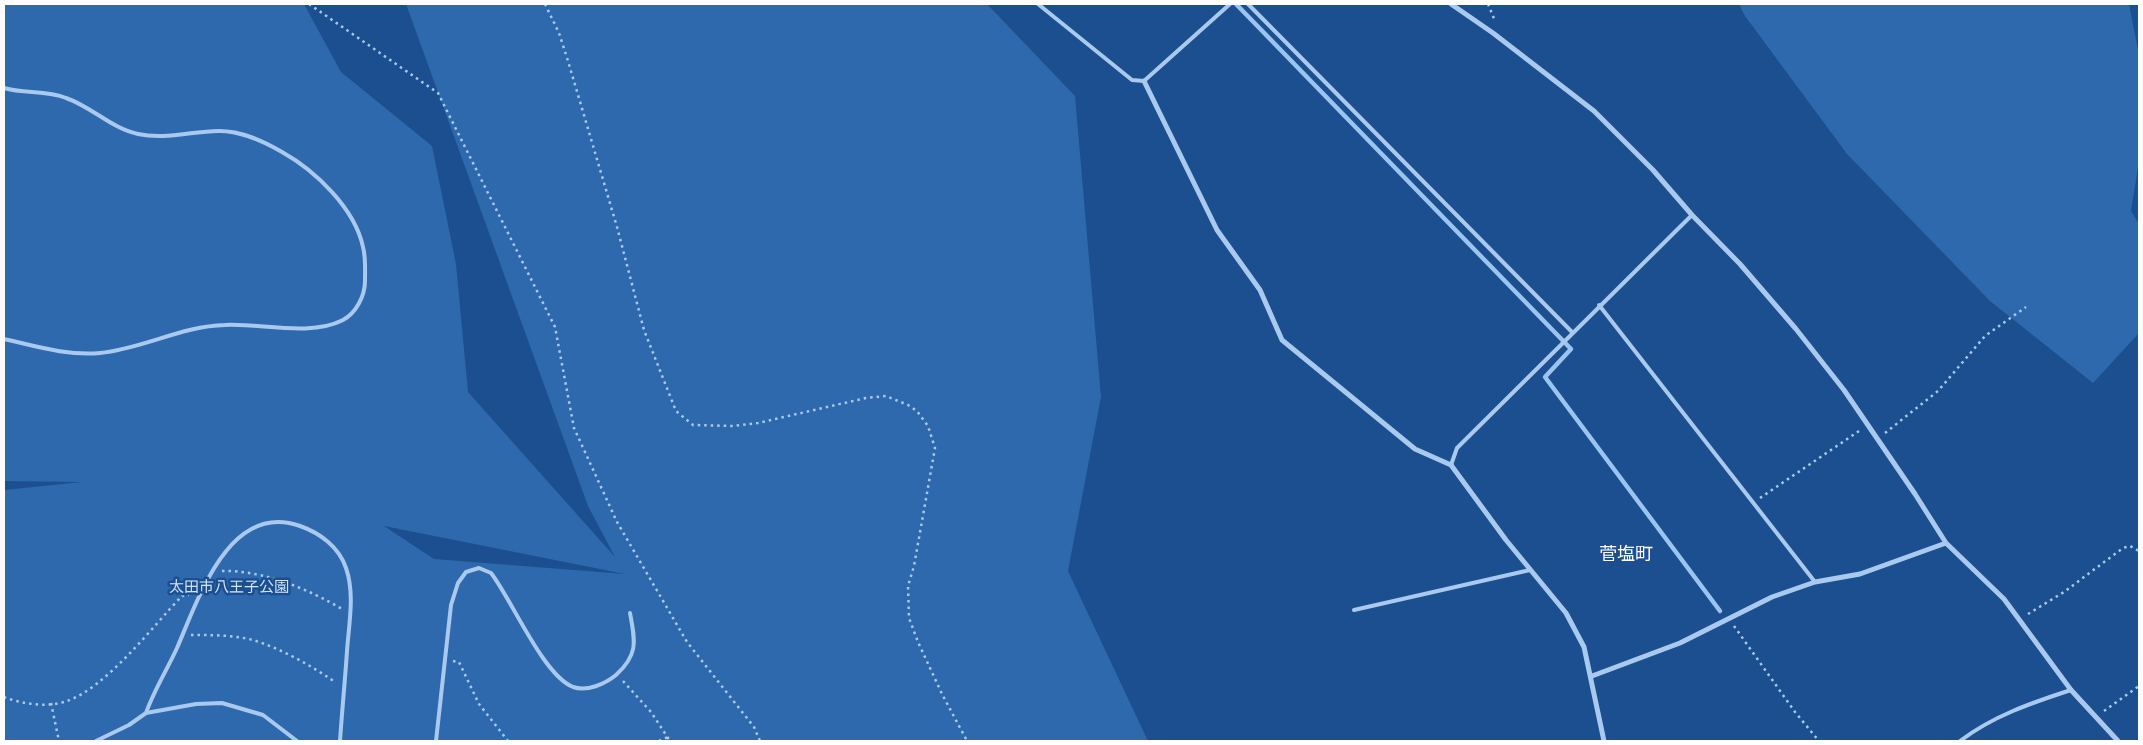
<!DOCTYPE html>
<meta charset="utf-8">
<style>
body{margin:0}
#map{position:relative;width:2143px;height:745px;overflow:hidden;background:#1b4f8f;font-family:Ubuntu,sans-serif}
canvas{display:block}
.frame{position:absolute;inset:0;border:5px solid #fff;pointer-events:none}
</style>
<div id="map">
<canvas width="2143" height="745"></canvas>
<div class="frame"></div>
</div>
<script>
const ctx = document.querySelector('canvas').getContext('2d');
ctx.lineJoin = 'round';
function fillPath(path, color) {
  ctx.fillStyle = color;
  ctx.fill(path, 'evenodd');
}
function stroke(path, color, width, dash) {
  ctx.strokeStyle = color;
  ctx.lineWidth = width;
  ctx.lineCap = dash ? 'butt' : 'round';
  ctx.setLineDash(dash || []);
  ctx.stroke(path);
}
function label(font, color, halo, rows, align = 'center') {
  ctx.font = font + ' Ubuntu,"Noto Sans JP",sans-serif';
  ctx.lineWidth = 5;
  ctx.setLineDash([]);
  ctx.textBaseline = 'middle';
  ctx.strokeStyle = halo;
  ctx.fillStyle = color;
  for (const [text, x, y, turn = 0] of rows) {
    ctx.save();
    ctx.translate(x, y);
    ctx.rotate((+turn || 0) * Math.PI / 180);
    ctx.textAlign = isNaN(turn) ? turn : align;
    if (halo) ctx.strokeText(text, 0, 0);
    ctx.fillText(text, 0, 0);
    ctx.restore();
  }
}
fillPath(new Path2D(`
 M 4,4 L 304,4 L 341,72 L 432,146 L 456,264 L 468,392 L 615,557 L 588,506 L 406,4 L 987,4 L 1075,96 L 1101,397 L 1068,571 L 1148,741 L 4,741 L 4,490 L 82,482 L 4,481 ZM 384,526 L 625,574 L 434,559 Z
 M 1739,4 L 2129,4 L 2139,55 L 2139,161 L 2131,211 L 2139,224 L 2139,333 L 2093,383 L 1990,301 L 1847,154 L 1745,16 Z`), '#2e69ad');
stroke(new Path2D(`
 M 1236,4 L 1571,349 L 1545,377 L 1720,611`), '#9cc4f0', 4.5);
stroke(new Path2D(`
 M 309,4 L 438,93 L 555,327 L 574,428 L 617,522 L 687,642 L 754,727 L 760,741
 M 545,4 L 559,33 L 568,61 L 617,227 L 644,330 L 676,411 L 693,425 L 733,426 L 758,423 L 866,398 L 886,396 L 908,405 L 917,411 L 928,426 L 935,448 L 914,566 L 908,586 L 909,618 L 918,642 L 942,694 L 967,741
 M 1488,4 L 1495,21
 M 1885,433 L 1938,391 L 1985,336 L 2026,307
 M 1760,498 L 1859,431
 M 222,571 C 263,570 308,589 342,609
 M 2028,614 L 2064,592 L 2123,548 L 2130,546 L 2139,551
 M 1734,626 L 1795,712 L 1819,741
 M 191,635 C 212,635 233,635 253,640 C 282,649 310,665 335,682
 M 453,661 L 459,662 L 479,704 L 508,741
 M 623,681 L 651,712 L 670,741
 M 4,697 C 22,704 48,708 67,701 C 107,687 152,627 182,596 L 189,595
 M 51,703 L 59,741
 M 2104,711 L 2139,686
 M 659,741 L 668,737`), '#a9c9ee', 2.5, [2.5, 4]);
stroke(new Path2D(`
 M 1038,4 L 1132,80 L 1144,81 L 1230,4
 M 1248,4 L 1572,332
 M 4,88 C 24,94 46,90 66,98 C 92,107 111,128 138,134 C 165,140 192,131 219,131 C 242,131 263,141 282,152 C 316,171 355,209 363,247 C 366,258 365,270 365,281 C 365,296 356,313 343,320 C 310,337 260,323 225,325 C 182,326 142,349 100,353 C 67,356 35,346 4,339
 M 1599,305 L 1815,582
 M 1451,465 L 1457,448 L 1692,215
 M 1354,610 L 1530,570
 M 146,713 C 154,690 167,670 177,648 C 198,600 229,501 300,526 C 320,533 339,547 346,568 C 355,594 349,623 347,651 C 345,681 342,711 340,741
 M 96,741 L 129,725 L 146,713 L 196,704 L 222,703 L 263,715 L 297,741
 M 436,741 L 451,605 L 458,583 L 466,572 L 479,568 L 491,573 C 512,600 543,675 573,687 C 587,692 605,684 616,675 C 639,654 635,641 630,613
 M 1960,741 C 1993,716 2031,703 2071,690`), '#a9c9ee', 4);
stroke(new Path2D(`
 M 1451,4 L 1493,33 L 1594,111 L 1653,170 L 1692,215 L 1740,264 L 1796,329 L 1844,390 L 1915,494 L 1946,543 L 2004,599 L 2071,690 L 2118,741
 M 1144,81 L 1217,230 L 1260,290 L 1282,340 L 1415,449 L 1451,465 L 1506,540 L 1566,613 L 1584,647 L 1604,741
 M 1592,676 L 1680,643 L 1772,597 L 1815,582 L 1860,574 L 1946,543`), '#a9c9ee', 5);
label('15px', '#cfe3fa', '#1b4f8f', [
 ["太田市八王子公園",229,587]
]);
label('18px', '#fff', '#1b4f8f', [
 ["菅塩町",1626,554]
]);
</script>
